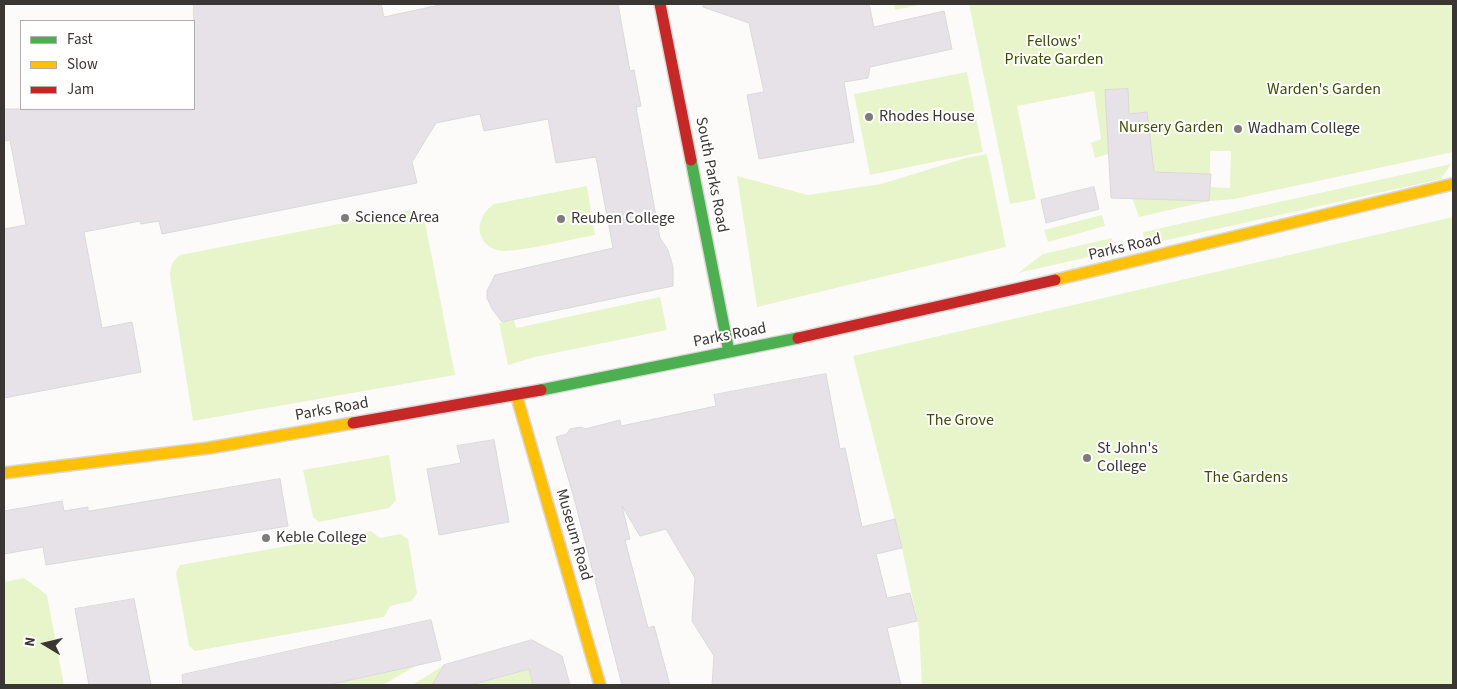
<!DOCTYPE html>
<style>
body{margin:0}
#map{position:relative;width:1457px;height:689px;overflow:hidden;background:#fcfbfa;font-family:"Source Sans 3",sans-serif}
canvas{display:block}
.frame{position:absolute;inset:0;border:5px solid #3a3633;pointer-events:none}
.legend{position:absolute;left:20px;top:20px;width:175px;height:90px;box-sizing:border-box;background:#fff;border:1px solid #b0afad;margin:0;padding:6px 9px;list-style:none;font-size:15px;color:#3a3633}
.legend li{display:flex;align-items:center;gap:10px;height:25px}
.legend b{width:25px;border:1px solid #b0afad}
.north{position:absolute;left:20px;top:619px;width:50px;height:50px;-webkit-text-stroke:4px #fff;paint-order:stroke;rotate:279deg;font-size:14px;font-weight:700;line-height:20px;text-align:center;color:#3a3633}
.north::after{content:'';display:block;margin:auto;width:18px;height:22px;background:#3a3633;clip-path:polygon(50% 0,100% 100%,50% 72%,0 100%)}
</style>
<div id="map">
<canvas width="1457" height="689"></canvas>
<div class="frame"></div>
<ul class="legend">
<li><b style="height:6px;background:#4caf50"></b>Fast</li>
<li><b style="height:6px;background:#ffc107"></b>Slow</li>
<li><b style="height:6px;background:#c62828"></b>Jam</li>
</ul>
<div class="north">N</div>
</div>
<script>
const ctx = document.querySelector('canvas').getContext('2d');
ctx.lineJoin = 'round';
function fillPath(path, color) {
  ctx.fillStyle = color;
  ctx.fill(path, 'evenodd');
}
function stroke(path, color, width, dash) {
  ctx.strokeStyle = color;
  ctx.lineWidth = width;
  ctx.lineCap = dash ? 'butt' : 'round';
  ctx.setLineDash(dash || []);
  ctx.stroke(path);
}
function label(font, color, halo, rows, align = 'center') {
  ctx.font = font + ' "Source Sans 3",sans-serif';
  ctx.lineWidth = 4;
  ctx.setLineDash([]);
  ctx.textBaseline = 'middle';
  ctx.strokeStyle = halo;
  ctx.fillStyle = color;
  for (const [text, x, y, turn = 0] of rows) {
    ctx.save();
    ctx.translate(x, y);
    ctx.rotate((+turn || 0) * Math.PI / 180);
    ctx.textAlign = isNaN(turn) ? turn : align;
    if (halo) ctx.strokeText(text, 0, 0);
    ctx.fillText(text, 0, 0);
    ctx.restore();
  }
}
fillPath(new Path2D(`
 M 894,4 L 923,4 L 895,10 Z
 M 969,4 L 1453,4 L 1453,152 L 1234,199 L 1209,201 L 1139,217 L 1132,198 L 1128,155 L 1108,154 L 1095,158 L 1091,143 L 1101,139 L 1094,91 L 1017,106 L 1036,199 L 1010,204 ZM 1210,151 L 1231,151 L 1230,188 L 1210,187 L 1209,201 L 1132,198 L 1134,171 L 1210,174 Z
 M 967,72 L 983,152 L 870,175 L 854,94 Z
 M 987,154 L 1006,247 L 757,307 L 737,176 L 808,195 L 881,184 L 966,158 Z
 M 1451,164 L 1441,179 L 1145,245 L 1143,232 Z
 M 587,186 L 595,235 C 577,238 509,255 496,250 C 473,241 476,216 494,204 Z
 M 410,210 L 419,214 L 425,222 L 455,375 L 193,421 L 170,276 C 170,267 172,261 180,255 Z
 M 1102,215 L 1105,226 L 1048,242 L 1044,230 Z
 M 1453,217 L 1453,685 L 922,685 L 919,629 L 902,548 L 853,356 Z
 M 1112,238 L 1115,251 L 1018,273 L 1043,254 Z
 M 660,297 L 667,330 L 535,357 L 508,365 L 499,323 L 514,320 L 516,328 Z
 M 389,455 L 396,500 L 389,508 L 319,522 L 313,517 L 303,470 Z
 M 371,531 L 380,538 L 400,534 L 408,539 L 417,593 L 412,601 L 390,606 L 384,617 L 195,651 L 189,646 L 176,573 L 180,565 Z
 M 24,578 L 47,595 L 64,685 L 4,685 L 4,582 Z
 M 417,665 L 383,685 L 328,685 Z
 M 444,665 L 432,685 L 412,685 Z
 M 529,669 L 533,685 L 470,685 Z`), '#e8f5cb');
const building = new Path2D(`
 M 194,4 L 381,4 L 384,17 L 444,4 L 618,4 L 630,71 L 634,70 L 641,106 L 636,107 L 660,238 L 668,250 L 673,267 L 673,286 L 502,322 L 492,309 L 487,298 L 487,291 L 495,275 L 613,248 L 596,157 L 556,163 L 548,119 L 484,131 L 480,114 L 436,123 L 412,162 L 417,183 L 162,234 L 159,221 L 141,224 L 140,221 L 84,232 L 102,328 L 132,322 L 141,372 L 4,398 L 4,229 L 26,225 L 10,140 L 4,141 L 4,109 L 194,109 Z
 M 704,4 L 869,4 L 874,27 L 944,11 L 952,49 L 870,67 L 868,78 L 844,82 L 854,142 L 759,159 L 747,95 L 764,92 L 749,23 L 703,7 Z
 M 1128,89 L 1129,114 L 1147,112 L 1154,172 L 1211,174 L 1209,201 L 1111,198 L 1105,90 Z
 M 1094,187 L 1099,209 L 1046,223 L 1041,200 Z
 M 826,374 L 840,449 L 845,448 L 862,527 L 895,519 L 902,548 L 876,554 L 887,598 L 910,593 L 917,621 L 887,628 L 901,685 L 712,685 L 714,656 L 692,621 L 695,578 L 666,529 L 640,536 L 622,506 L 630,539 L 625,540 L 648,628 L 654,626 L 670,685 L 622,685 L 574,498 L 556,437 L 567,434 L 570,429 L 581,427 L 585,429 L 620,420 L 621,426 L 716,406 L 714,395 Z
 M 494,440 L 509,522 L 439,535 L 427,469 L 461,463 L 457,446 Z
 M 280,479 L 288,526 L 46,565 L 43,547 L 4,554 L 4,511 L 62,501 L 64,511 L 88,507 L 88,511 Z
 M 134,599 L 151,685 L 89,685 L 75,609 Z
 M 431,620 L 441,660 L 328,685 L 183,685 L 182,675 Z
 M 532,640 L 562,656 L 570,685 L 533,685 L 529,669 L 470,685 L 432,685 L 444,665 Z`);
fillPath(building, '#e7e2e8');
stroke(building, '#dad9da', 1);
const fast = new Path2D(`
 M 691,160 L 729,352
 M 541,390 L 798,338`);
const slow = new Path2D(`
 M 1055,280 L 1453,184
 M 516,394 L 600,685
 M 4,473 L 209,448 L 353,423`);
const jam = new Path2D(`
 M 660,4 L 691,160
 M 798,338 L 1055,280
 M 353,423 L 541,390`);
stroke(fast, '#dad7d5', 14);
stroke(slow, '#dad7d5', 14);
stroke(jam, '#dad7d5', 14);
stroke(fast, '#4caf50', 11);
stroke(slow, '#ffc107', 11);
stroke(jam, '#c62828', 11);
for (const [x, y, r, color] of [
 [869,117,5,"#7e7b79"],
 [1238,129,5,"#7e7b79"],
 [345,218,5,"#7e7b79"],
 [561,219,5,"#7e7b79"],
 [1087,458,5,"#7e7b79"],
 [266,538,5,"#7e7b79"]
]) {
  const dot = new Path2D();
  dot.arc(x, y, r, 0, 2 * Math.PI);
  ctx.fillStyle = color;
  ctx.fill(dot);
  stroke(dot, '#fff', 2);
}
label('16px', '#3d4e03', '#fff', [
 ["Fellows'",1054,42],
 ["Private Garden",1054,60],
 ["Warden's Garden",1324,90],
 ["Nursery Garden",1171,128],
 ["The Grove",960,421],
 ["The Gardens",1246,478]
]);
label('16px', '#3a3633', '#fff', [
 ["Rhodes House",879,117],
 ["Wadham College",1248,129],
 ["Science Area",355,218],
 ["Reuben College",571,219],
 ["St John's",1097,449],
 ["College",1097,467],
 ["Keble College",276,538]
], 'left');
label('16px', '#3a3633', '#fff', [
 ["South Parks Road",711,175,79],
 ["Parks Road",1125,248,-13],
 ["Parks Road",730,336,-11],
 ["Parks Road",332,410,-10],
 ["Museum Road",573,535,74]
]);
</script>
